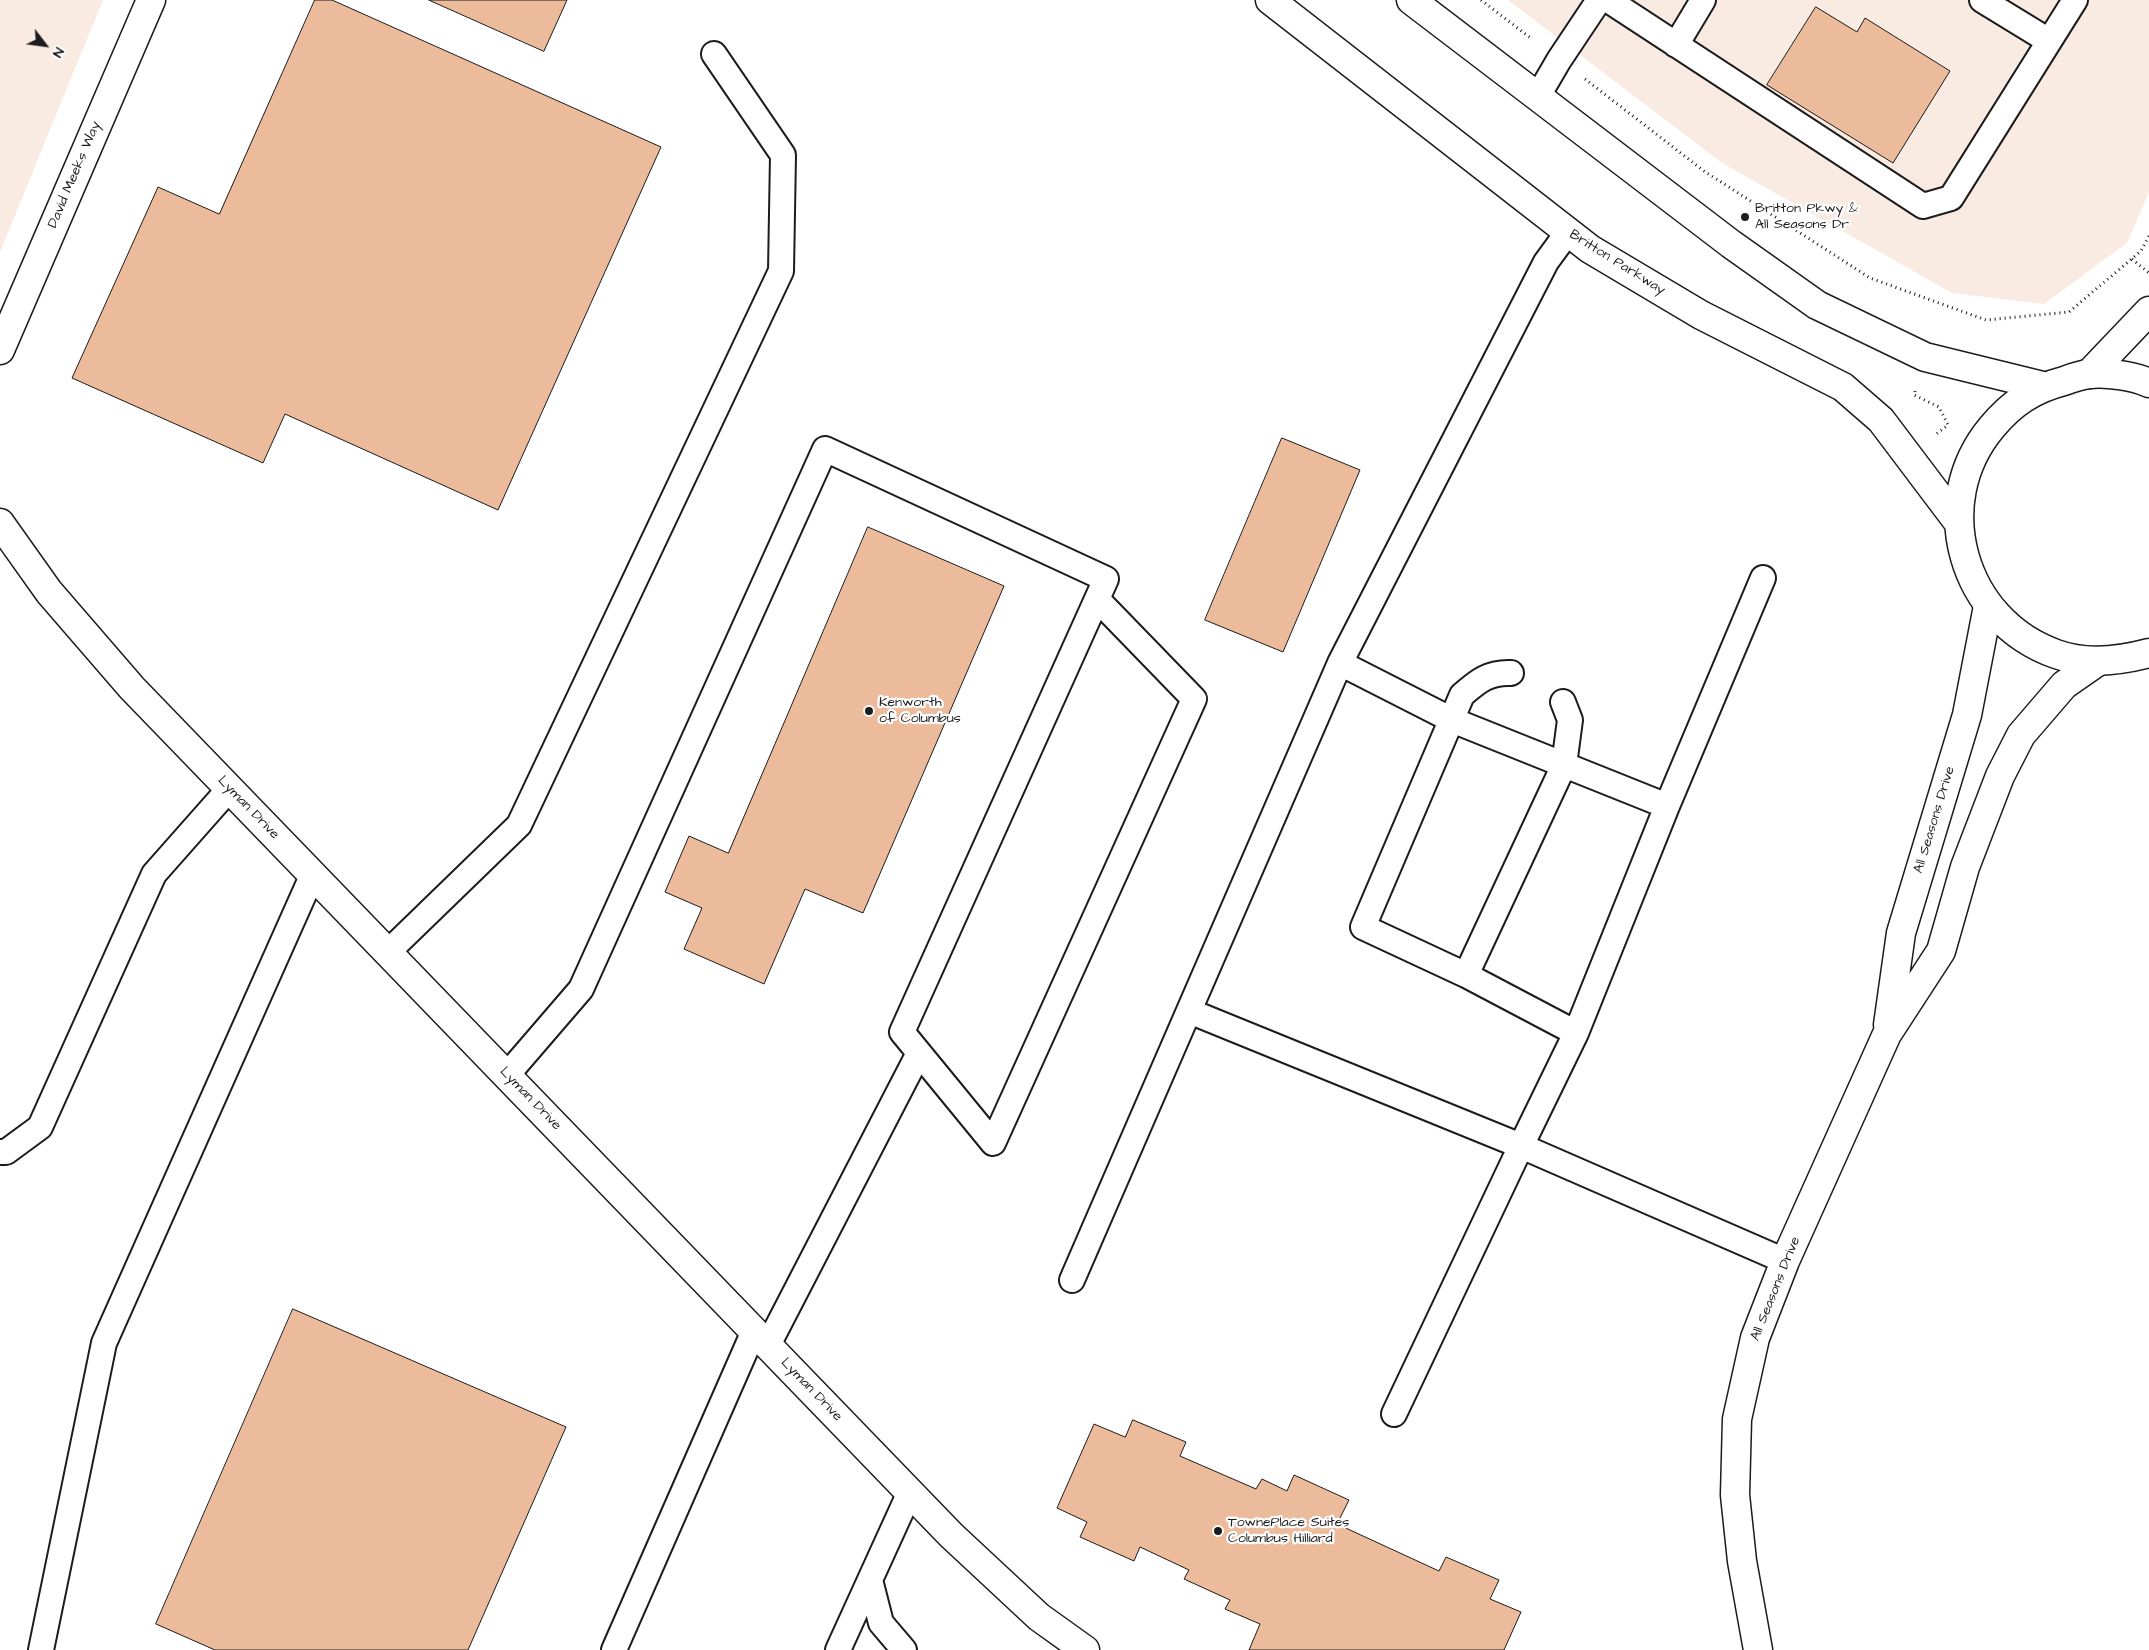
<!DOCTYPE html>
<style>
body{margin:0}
#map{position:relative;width:2149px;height:1650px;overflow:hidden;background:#fff;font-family:"Architects Daughter",sans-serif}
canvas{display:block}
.north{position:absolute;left:20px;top:20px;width:50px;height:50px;-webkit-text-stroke:4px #fff;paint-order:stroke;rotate:120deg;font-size:14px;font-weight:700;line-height:20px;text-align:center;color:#1c1c1c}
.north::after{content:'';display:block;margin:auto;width:18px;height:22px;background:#1c1c1c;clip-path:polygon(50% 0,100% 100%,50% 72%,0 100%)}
</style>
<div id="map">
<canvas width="2149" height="1650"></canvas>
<div class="north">N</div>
</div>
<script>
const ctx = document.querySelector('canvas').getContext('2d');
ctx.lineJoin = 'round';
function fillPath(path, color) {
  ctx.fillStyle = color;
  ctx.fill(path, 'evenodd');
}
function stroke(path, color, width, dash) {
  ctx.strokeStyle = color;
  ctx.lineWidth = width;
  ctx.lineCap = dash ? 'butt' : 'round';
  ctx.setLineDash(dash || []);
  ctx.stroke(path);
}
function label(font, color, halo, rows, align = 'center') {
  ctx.font = font + ' "Architects Daughter",sans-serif';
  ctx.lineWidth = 4.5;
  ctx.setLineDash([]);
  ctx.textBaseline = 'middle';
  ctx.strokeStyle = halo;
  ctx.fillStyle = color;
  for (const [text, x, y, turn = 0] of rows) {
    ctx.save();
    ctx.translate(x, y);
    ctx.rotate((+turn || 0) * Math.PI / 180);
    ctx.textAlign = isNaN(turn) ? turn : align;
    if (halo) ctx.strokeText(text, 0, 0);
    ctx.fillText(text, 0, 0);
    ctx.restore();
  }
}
fillPath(new Path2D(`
 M 0,0 L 103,0 L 0,252 Z
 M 1508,0 L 2149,0 L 2149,192 L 2127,243 L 2044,304 L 1952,293 L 1722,163 Z`), '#f9ebe1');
const building = new Path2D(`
 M 315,0 L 332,0 L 661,147 L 498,510 L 285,414 L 263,463 L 72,378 L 158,187 L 219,214 Z
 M 429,0 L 567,0 L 544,51 Z
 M 1816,7 L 1857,32 L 1865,18 L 1950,71 L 1893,163 L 1767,85 Z
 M 1282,438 L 1360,470 L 1283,652 L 1205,620 Z
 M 868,527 L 1004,586 L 863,913 L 805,889 L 764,984 L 684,949 L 702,908 L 665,892 L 689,836 L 728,853 Z
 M 293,1309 L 566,1427 L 468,1650 L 215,1650 L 156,1624 Z
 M 1133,1420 L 1186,1442 L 1180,1456 L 1256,1489 L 1262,1479 L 1287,1491 L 1294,1475 L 1349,1500 L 1337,1524 L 1439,1571 L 1446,1557 L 1499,1580 L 1490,1599 L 1521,1612 L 1504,1650 L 1249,1650 L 1260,1624 L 1225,1609 L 1230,1600 L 1184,1579 L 1189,1570 L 1140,1547 L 1134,1561 L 1080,1537 L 1087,1522 L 1057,1508 L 1094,1424 L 1125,1437 Z`);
fillPath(building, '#ebbb9b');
stroke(building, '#1c1c1c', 1);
const lane = new Path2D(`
 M 1608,0 L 1923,206 L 1951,198 L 2075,0
 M 1982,0 L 2049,41
 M 1676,45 L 1703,0
 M 1538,96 L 1559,60 L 1599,0
 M 1340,663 L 1452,720 L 1667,806 L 1763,578
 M 388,952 L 519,825 L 781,271 L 783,155 L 714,54
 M 1466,975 L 1564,765 L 1570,720 L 1563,702
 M 1189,1011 L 1521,1146 L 1576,1033 L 1466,975 L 1363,927 L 1462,695 C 1478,681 1489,672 1511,673
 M 1576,1033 L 1667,806
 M 507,1075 L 581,989 L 825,449 L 1106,579 L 1097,599 L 902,1032 L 993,1143 L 1194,699 L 1097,599
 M 0,1152 L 6,1152 L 40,1127 L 154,874 L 230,788
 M 1072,1280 L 1340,663 L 1546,262 L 1568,232
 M 768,1345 L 919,1053
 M 1394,1414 L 1521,1146 L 1785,1261
 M 870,1580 L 881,1623 L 904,1650
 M 41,1650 L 104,1343 L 313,874
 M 614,1650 L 754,1331
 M 838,1650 L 910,1492`);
const street = new Path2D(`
 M 0,350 L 151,0
 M 2089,374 L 2149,311
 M 0,523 L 49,592 L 132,688 L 951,1535 L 1039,1617 L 1085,1650
 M 1888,1025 L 1901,933 L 1967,715 L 1988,606
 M 1758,1650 L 1742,1561 L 1735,1495 L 1737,1419 L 1755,1338 L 1785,1261 L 1887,1034 L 1941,951 L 1965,867 L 2000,776 L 2021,735 L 2064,685 L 2097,662`);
const secondary = new Path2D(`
 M 1270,0 L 1590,249 L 1701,315 L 1843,387 L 1881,420 L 1958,522
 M 1411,0 L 1731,244 L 1817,305 L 1925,357 L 2043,386
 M 2149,383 C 2134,376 2106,372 2089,374 C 2081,375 2072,378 2064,381 C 2033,389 2012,403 1992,427 C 1928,503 1962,621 2056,654 C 2086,665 2119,661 2149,653`);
stroke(lane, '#1c1c1c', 28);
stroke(street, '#1c1c1c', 31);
stroke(secondary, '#1c1c1c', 31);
stroke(new Path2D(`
 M 1481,0 L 1532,39
 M 1585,79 L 1704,171 L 1870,278 L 1986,320 L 2069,312 L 2141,251 L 2149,236
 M 2132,259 L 2149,273
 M 1915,391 L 1914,395 L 1939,407 L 1948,425 L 1935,435`), '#1c1c1c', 3, [1, 4]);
stroke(lane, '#fff', 24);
stroke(street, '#fff', 28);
stroke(secondary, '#fff', 28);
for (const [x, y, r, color] of [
 [1745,217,5,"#1c1c1c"],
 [869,711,5,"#1c1c1c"],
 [1218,1531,5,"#1c1c1c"]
]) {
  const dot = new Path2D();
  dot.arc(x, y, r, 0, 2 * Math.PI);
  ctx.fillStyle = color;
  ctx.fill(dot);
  stroke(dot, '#fff', 2);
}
label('14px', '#1c1c1c', '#fff', [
 ["David Meeks Way",75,175,-67],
 ["Britton Parkway",1617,263,32],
 ["Lyman Drive",248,808,46],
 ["All Seasons Drive",1935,820,-73],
 ["Lyman Drive",530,1099,46],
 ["All Seasons Drive",1776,1289,-68],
 ["Lyman Drive",811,1390,46]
]);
label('14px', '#1c1c1c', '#fff', [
 ["Britton Pkwy &",1755,209],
 ["All Seasons Dr",1755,225],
 ["Kenworth",879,703],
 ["of Columbus",879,719],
 ["TownePlace Suites",1228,1523],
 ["Columbus Hilliard",1228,1539]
], 'left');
</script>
